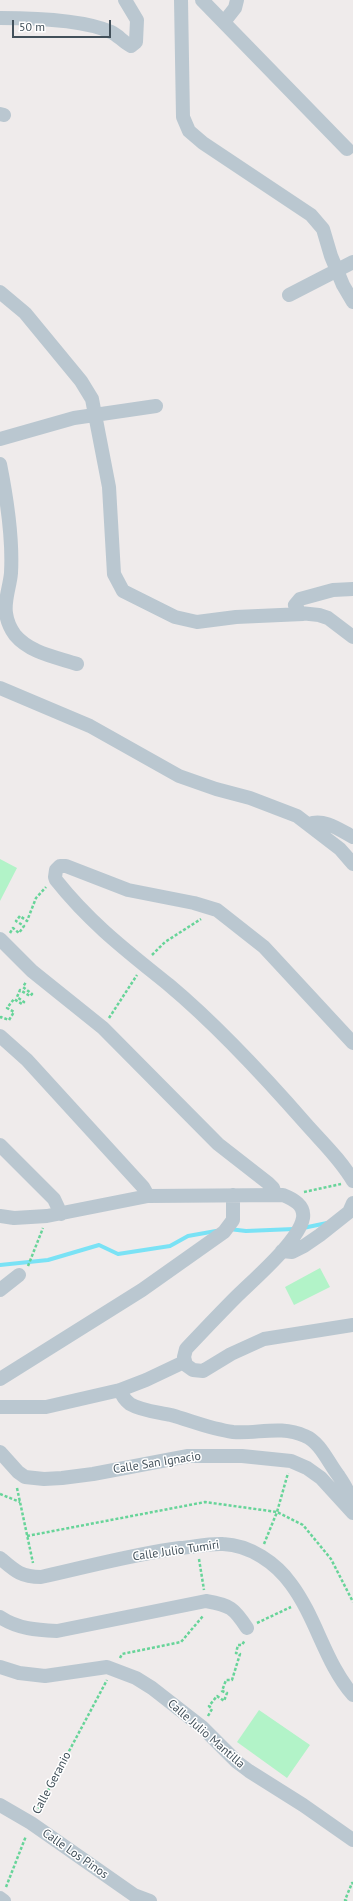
<!DOCTYPE html>
<style>
body{margin:0}
#map{position:relative;width:353px;height:1901px;overflow:hidden;background:#efebeb;font-family:"PT Sans",sans-serif}
canvas{display:block}
.scale{position:absolute;left:12px;top:20px;width:99px;height:18px;box-sizing:border-box;border:2px solid #42505a;border-top:0;padding-left:5px;font-size:12px;line-height:14px;white-space:nowrap;color:#42505a;-webkit-text-stroke:3px #fff;paint-order:stroke}
</style>
<div id="map">
<canvas width="353" height="1901"></canvas>
<div class="scale">50 m</div>
</div>
<script>
const ctx = document.querySelector('canvas').getContext('2d');
ctx.lineJoin = 'round';
function fillPath(path, color) {
  ctx.fillStyle = color;
  ctx.fill(path, 'evenodd');
}
function stroke(path, color, width, dash) {
  ctx.strokeStyle = color;
  ctx.lineWidth = width;
  ctx.lineCap = dash ? 'butt' : 'round';
  ctx.setLineDash(dash || []);
  ctx.stroke(path);
}
function label(font, color, halo, rows, align = 'center') {
  ctx.font = font + ' "PT Sans",sans-serif';
  ctx.lineWidth = 3;
  ctx.setLineDash([]);
  ctx.textBaseline = 'middle';
  ctx.strokeStyle = halo;
  ctx.fillStyle = color;
  for (const [text, x, y, turn = 0] of rows) {
    ctx.save();
    ctx.translate(x, y);
    ctx.rotate((+turn || 0) * Math.PI / 180);
    ctx.textAlign = isNaN(turn) ? turn : align;
    if (halo) ctx.strokeText(text, 0, 0);
    ctx.fillText(text, 0, 0);
    ctx.restore();
  }
}
fillPath(new Path2D(`
 M 0,859 L 17,868 L 0,901 Z
 M 320,1268 L 330,1287 L 294,1305 L 285,1287 Z
 M 259,1710 L 310,1745 L 287,1778 L 237,1742 Z`), '#b2f3c8');
stroke(new Path2D(`
 M 303,1228 L 327,1223
 M 229,1229 L 246,1231 L 294,1229
 M 0,1265 L 48,1260 L 99,1245 L 118,1254 L 170,1246 L 188,1236 L 216,1231`), '#7ae2f5', 4);
stroke(new Path2D(`
 M 10,933 L 13,928 L 19,933 L 24,926 L 16,921 L 20,916 L 27,921 L 36,898 L 46,887
 M 152,955 L 165,942 L 201,919
 M 0,1018 L 1,1017 L 9,1020 L 14,1012 L 7,1008 L 14,999 L 22,1004 L 24,1002 L 17,997 L 20,990 L 30,996 L 32,994 L 23,987 L 26,982
 M 109,1018 L 137,975
 M 304,1192 L 341,1184
 M 28,1266 L 43,1228
 M 17,1488 L 33,1563
 M 0,1494 L 20,1502
 M 27,1536 L 205,1502 L 277,1512 L 303,1525 L 331,1559 L 353,1602
 M 264,1544 L 277,1512 L 288,1473
 M 199,1559 L 204,1590
 M 257,1623 L 291,1607
 M 120,1658 L 122,1654 L 181,1642 L 203,1616
 M 208,1716 L 212,1709 L 209,1706 L 217,1696 L 224,1701 L 227,1693 L 222,1691 L 226,1680 L 232,1680 L 240,1654 L 236,1653 L 238,1645 L 242,1645 L 245,1640
 M 36,1813 L 107,1680
 M 6,1887 L 26,1836
 M 347,1901 L 345,1900 L 352,1883 L 353,1884`), '#67d499', 2.5, [3, 2]);
stroke(new Path2D(`
 M 181,0 L 183,117 L 189,131 L 203,143 L 311,215 L 323,229 L 331,256 L 343,285 L 353,302
 M 202,0 L 347,149
 M 0,18 C 31,18 82,19 111,32 C 118,35 123,42 131,46 L 136,42 L 137,20 L 125,0
 M 224,22 L 235,8 L 237,0
 M 0,114 L 4,115
 M 0,292 L 25,313 L 81,381 L 92,399 L 109,487 L 114,574 L 123,591 L 175,617 L 197,622 L 236,617 L 303,614
 M 289,295 L 353,262
 M 0,439 L 74,418 L 156,406
 M 0,464 C 7,499 13,537 11,573 C 10,586 4,600 6,613 C 7,621 10,628 15,635 C 30,653 56,657 77,664
 M 353,589 L 333,590 L 300,599 L 295,605 L 300,613 L 319,615 L 328,618 L 353,637
 M 0,688 L 90,726 L 179,776 L 216,789 L 250,798 L 297,816 L 340,849 L 353,864
 M 309,824 C 324,818 340,830 353,837
 M 0,939 L 32,971 L 103,1028 L 218,1144 L 268,1183 L 273,1188 L 275,1194
 M 0,1036 L 27,1060 L 143,1187 L 148,1196
 M 353,1043 L 264,947 L 217,910 L 194,903 L 128,890 L 66,866 L 60,866 L 56,870 L 55,877 L 56,880 C 91,924 127,951 169,985 C 218,1026 265,1077 307,1125 C 323,1143 341,1160 353,1181
 M 0,1145 L 54,1199 L 61,1214
 M 0,1216 L 14,1218 L 47,1216 L 148,1196 L 283,1195 C 293,1199 305,1205 303,1218 C 299,1241 253,1280 236,1297 C 219,1314 203,1331 186,1349 L 184,1357 L 186,1365 L 193,1370 L 203,1371 L 231,1354 L 264,1339 L 353,1325
 M 282,1251 L 292,1252 L 304,1246 L 320,1235 L 349,1212 L 353,1203
 M 0,1290 L 19,1275
 M 0,1379 L 142,1290 L 224,1232 L 233,1220 L 233,1195
 M 120,1390 C 122,1396 125,1400 130,1404 C 142,1411 158,1412 171,1415 C 192,1421 211,1429 233,1432 C 257,1434 281,1425 305,1436 C 320,1442 328,1462 338,1475 C 344,1484 353,1496 348,1507
 M 0,1407 L 46,1407 L 120,1390 L 146,1380 L 184,1362
 M 0,1452 L 18,1472 L 25,1477 L 44,1479 L 62,1478 L 93,1474 L 188,1456 L 242,1456 L 291,1461 L 307,1468 L 321,1478 L 353,1513
 M 0,1558 C 15,1571 21,1577 41,1577 C 87,1567 133,1554 180,1548 C 194,1547 209,1543 223,1544 C 250,1545 276,1563 291,1584 C 317,1619 325,1663 353,1695
 M 0,1617 C 18,1629 37,1630 57,1631 L 206,1601 C 230,1605 234,1608 247,1628
 M 0,1667 L 19,1673 L 45,1676 L 107,1667 L 136,1678 L 152,1688 L 202,1727 L 237,1762 L 249,1771 L 303,1805 L 353,1840
 M 0,1805 L 31,1823 L 134,1895 L 150,1901
 M 0,1898 L 4,1901`), '#bac7d0', 14);
label('12px', '#42505a', '#fff', [
 ["Calle San Ignacio",157,1463,-9],
 ["Calle Julio Tumiri",176,1551,-8],
 ["Calle Julio Mantilla",206,1734,41],
 ["Calle Geranio",52,1783,-62],
 ["Calle Los Pinos",75,1854,35]
]);
</script>
